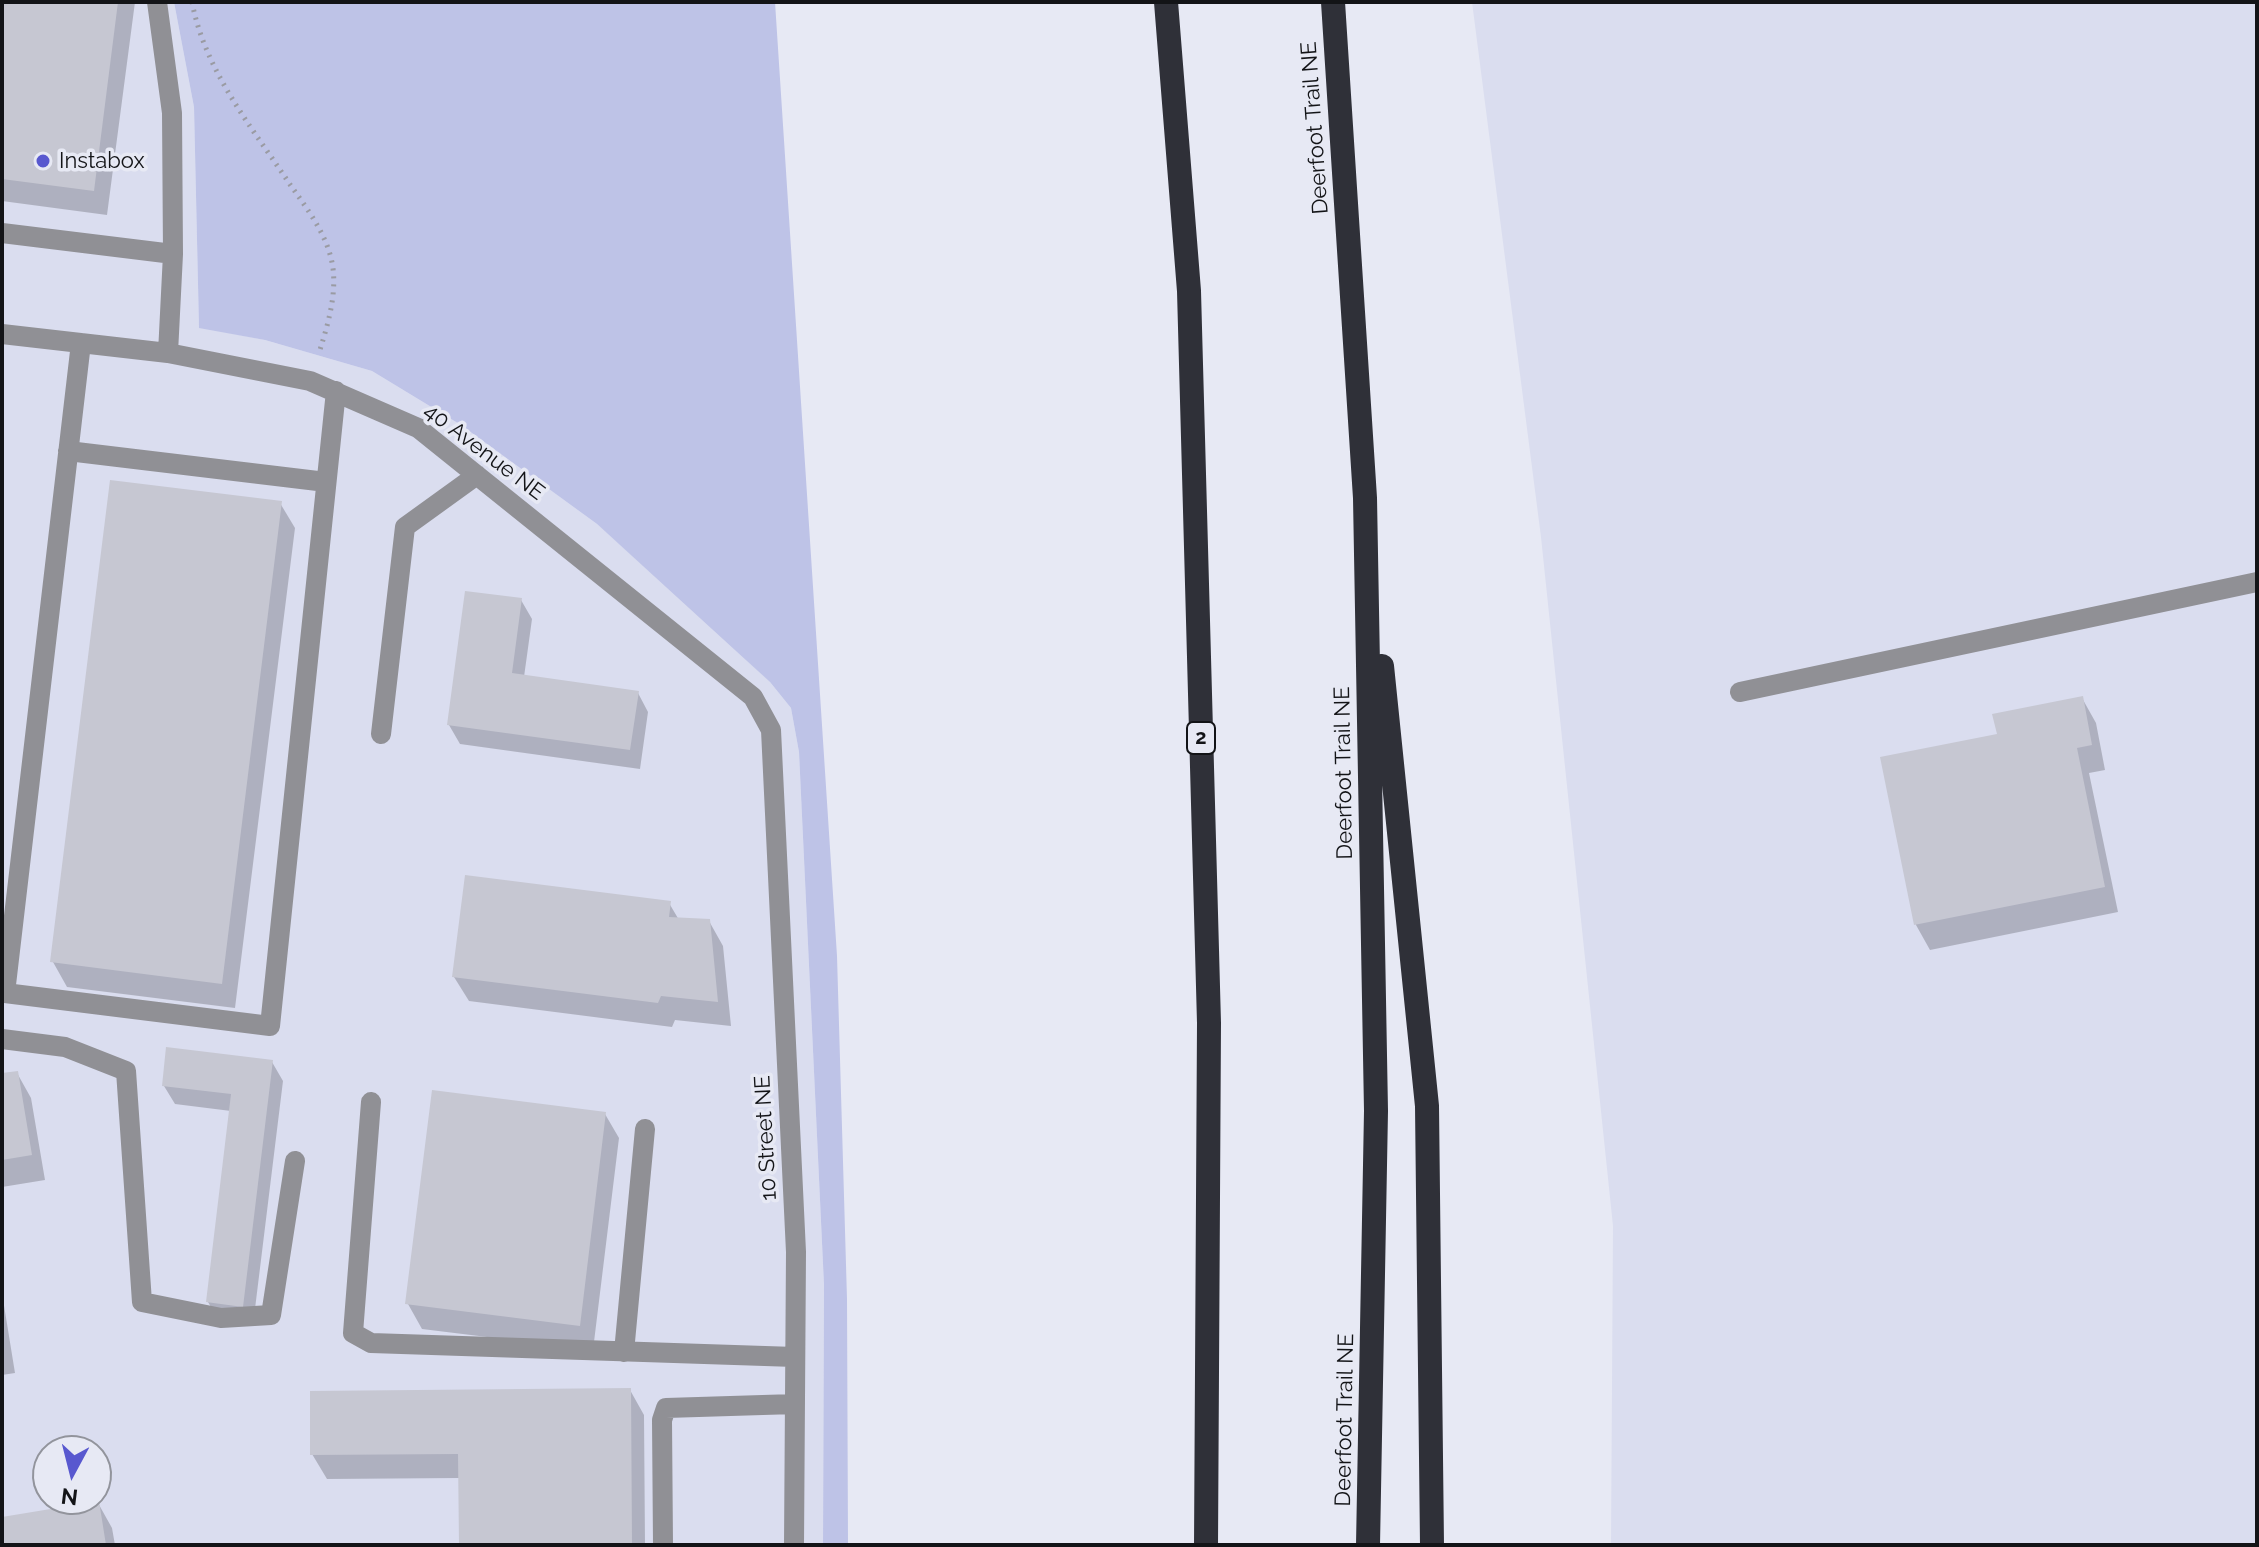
<!DOCTYPE html>
<style>
body{margin:0}
#map{position:relative;width:2259px;height:1547px;overflow:hidden;background:#e7e9f4;font-family:Raleway,sans-serif}
canvas{display:block}
.frame{position:absolute;inset:0;border:4px solid #131417;pointer-events:none}
.north{position:absolute;left:32px;top:1435px;width:80px;height:80px;box-sizing:border-box;background:#e7e9f4;border:2px solid #92949c;border-radius:50%;rotate:187deg;font-size:22px;font-weight:700;line-height:32px;text-align:center;color:#131417}
.north::after{content:'';display:block;margin:auto;width:28px;height:36px;background:#5858cf;clip-path:polygon(50% 0,100% 100%,50% 72%,0 100%)}
</style>
<div id="map">
<canvas width="2259" height="1547"></canvas>
<div class="frame"></div>
<div class="north">N</div>
</div>
<script>
const ctx = document.querySelector('canvas').getContext('2d');
ctx.lineJoin = 'round';
function fillPath(path, color) {
  ctx.fillStyle = color;
  ctx.fill(path, 'evenodd');
}
function stroke(path, color, width, dash) {
  ctx.strokeStyle = color;
  ctx.lineWidth = width;
  ctx.lineCap = dash ? 'butt' : 'round';
  ctx.setLineDash(dash || []);
  ctx.stroke(path);
}
function label(font, color, halo, rows, align = 'center') {
  ctx.font = font + ' Raleway,sans-serif';
  ctx.lineWidth = 7;
  ctx.setLineDash([]);
  ctx.textBaseline = 'middle';
  ctx.strokeStyle = halo;
  ctx.fillStyle = color;
  for (const [text, x, y, turn = 0] of rows) {
    ctx.save();
    ctx.translate(x, y);
    ctx.rotate((+turn || 0) * Math.PI / 180);
    ctx.textAlign = isNaN(turn) ? turn : align;
    if (halo) ctx.strokeText(text, 0, 0);
    ctx.fillText(text, 0, 0);
    ctx.restore();
  }
}
fillPath(new Path2D(`
 M 2,2 L 174,2 L 194,107 L 199,327 L 265,340 L 372,371 L 461,425 L 597,524 L 716,630 L 770,682 L 791,708 L 799,752 L 824,1285 L 823,1545 L 2,1545 ZM 48,1451 L 96,1451 L 96,1499 L 48,1499 Z
 M 1472,2 L 2257,2 L 2257,1545 L 1611,1545 L 1613,1226 L 1541,537 Z`), '#daddef');
fillPath(new Path2D(`
 M 174,2 L 775,2 L 837,956 L 847,1299 L 848,1545 L 823,1545 L 824,1285 L 799,752 L 791,708 L 770,682 L 597,524 L 461,425 L 372,371 L 265,340 L 199,328 L 194,107 Z`), '#bec3e7');
fillPath(new Path2D(`
 M 2,2 L 135,2 L 107,215 L 2,201 Z
 M 280,503 L 295,528 L 235,1008 L 67,987 L 53,962 Z
 M 521,600 L 532,619 L 524,677 L 638,693 L 648,712 L 640,769 L 460,744 L 449,725 Z
 M 2082,698 L 2096,723 L 2105,770 L 2089,773 L 2118,912 L 1930,950 L 1916,925 L 1882,759 L 1999,735 Z
 M 669,903 L 679,920 L 709,921 L 723,946 L 731,1026 L 675,1020 L 672,1027 L 469,1001 L 454,977 Z
 M 272,1062 L 283,1081 L 253,1325 L 219,1321 L 208,1302 L 231,1111 L 175,1104 L 164,1086 Z
 M 17,1073 L 31,1098 L 45,1180 L 2,1187 L 2,1075 Z
 M 605,1114 L 619,1138 L 593,1350 L 422,1329 L 408,1304 Z
 M 2,1293 L 15,1373 L 2,1375 Z
 M 630,1390 L 644,1415 L 645,1545 L 461,1545 L 460,1478 L 327,1479 L 312,1454 Z
 M 98,1503 L 112,1528 L 115,1545 L 2,1545 L 2,1519 Z`), '#0003');
fillPath(new Path2D(`
 M 2,2 L 118,2 L 94,191 L 2,179 Z
 M 110,480 L 282,501 L 222,984 L 50,962 Z
 M 465,591 L 522,598 L 512,673 L 639,691 L 630,750 L 447,725 Z
 M 2083,696 L 2092,745 L 2077,748 L 2105,887 L 1914,925 L 1880,757 L 1997,734 L 1992,714 Z
 M 465,875 L 671,901 L 669,917 L 710,919 L 718,1002 L 661,996 L 658,1003 L 452,977 Z
 M 166,1047 L 273,1060 L 243,1307 L 206,1302 L 231,1094 L 162,1086 Z
 M 18,1071 L 32,1155 L 2,1160 L 2,1073 Z
 M 432,1090 L 606,1112 L 580,1326 L 405,1304 Z
 M 631,1388 L 632,1545 L 459,1545 L 458,1454 L 310,1455 L 310,1391 Z
 M 99,1501 L 106,1545 L 2,1545 L 2,1517 Z`), '#c6c7d2');
stroke(new Path2D(`
 M 192,2 C 205,71 251,126 289,183 C 305,206 324,230 331,258 C 339,289 328,324 319,353`), '#9a9ba3', 5, [2, 6]);
stroke(new Path2D(`
 M 157,2 L 172,113 L 173,254
 M 2,233 L 173,254 L 168,353
 M 2,334 L 168,353 L 310,381 L 418,428 L 753,697 L 771,730 L 796,1252 L 794,1545
 M 81,343 L 5,993 L 270,1026 L 336,391
 M 68,451 L 326,482
 M 1740,692 L 2257,582
 M 381,734 L 405,527 L 477,475
 M 2,1039 L 65,1047 L 126,1071 L 142,1302 L 221,1318 L 271,1315 L 295,1161
 M 371,1102 L 353,1333 L 371,1343 L 795,1357
 M 624,1352 L 645,1129
 M 663,1545 L 662,1420 L 666,1408 L 795,1404`), '#909095', 20);
stroke(new Path2D(`
 M 1166,2 L 1189,291 L 1209,1023 L 1206,1545
 M 1333,2 L 1365,498 L 1376,1111 L 1368,1545
 M 1382,666 L 1427,1106 L 1432,1545`), '#2f3038', 24);
for (const [x, y, r, color] of [
 [43,161,8,"#5858cf"]
]) {
  const dot = new Path2D();
  dot.arc(x, y, r, 0, 2 * Math.PI);
  ctx.fillStyle = color;
  ctx.fill(dot);
  stroke(dot, '#e7e9f4', 3);
}
for (const [x, y, w] of [
 [1201,738,28]
]) {
  const box = new Path2D();
  box.roundRect(x - w / 2, y - 16, w, 32, 6);
  ctx.fillStyle = '#e7e9f4';
  ctx.fill(box);
  stroke(box, '#131417', 2);
}
label('bold 20px', '#131417', null, [
 ["2",1201,738]
]);
label('22px', '#131417', '#e7e9f4', [
 ["Deerfoot Trail NE",1315,128,-94],
 ["40 Avenue NE",484,452,37],
 ["Deerfoot Trail NE",1344,773,-91],
 ["10 Street NE",766,1138,-93],
 ["Deerfoot Trail NE",1345,1420,-89]
]);
label('22px', '#131417', '#e7e9f4', [
 ["Instabox",59,161]
], 'left');
</script>
